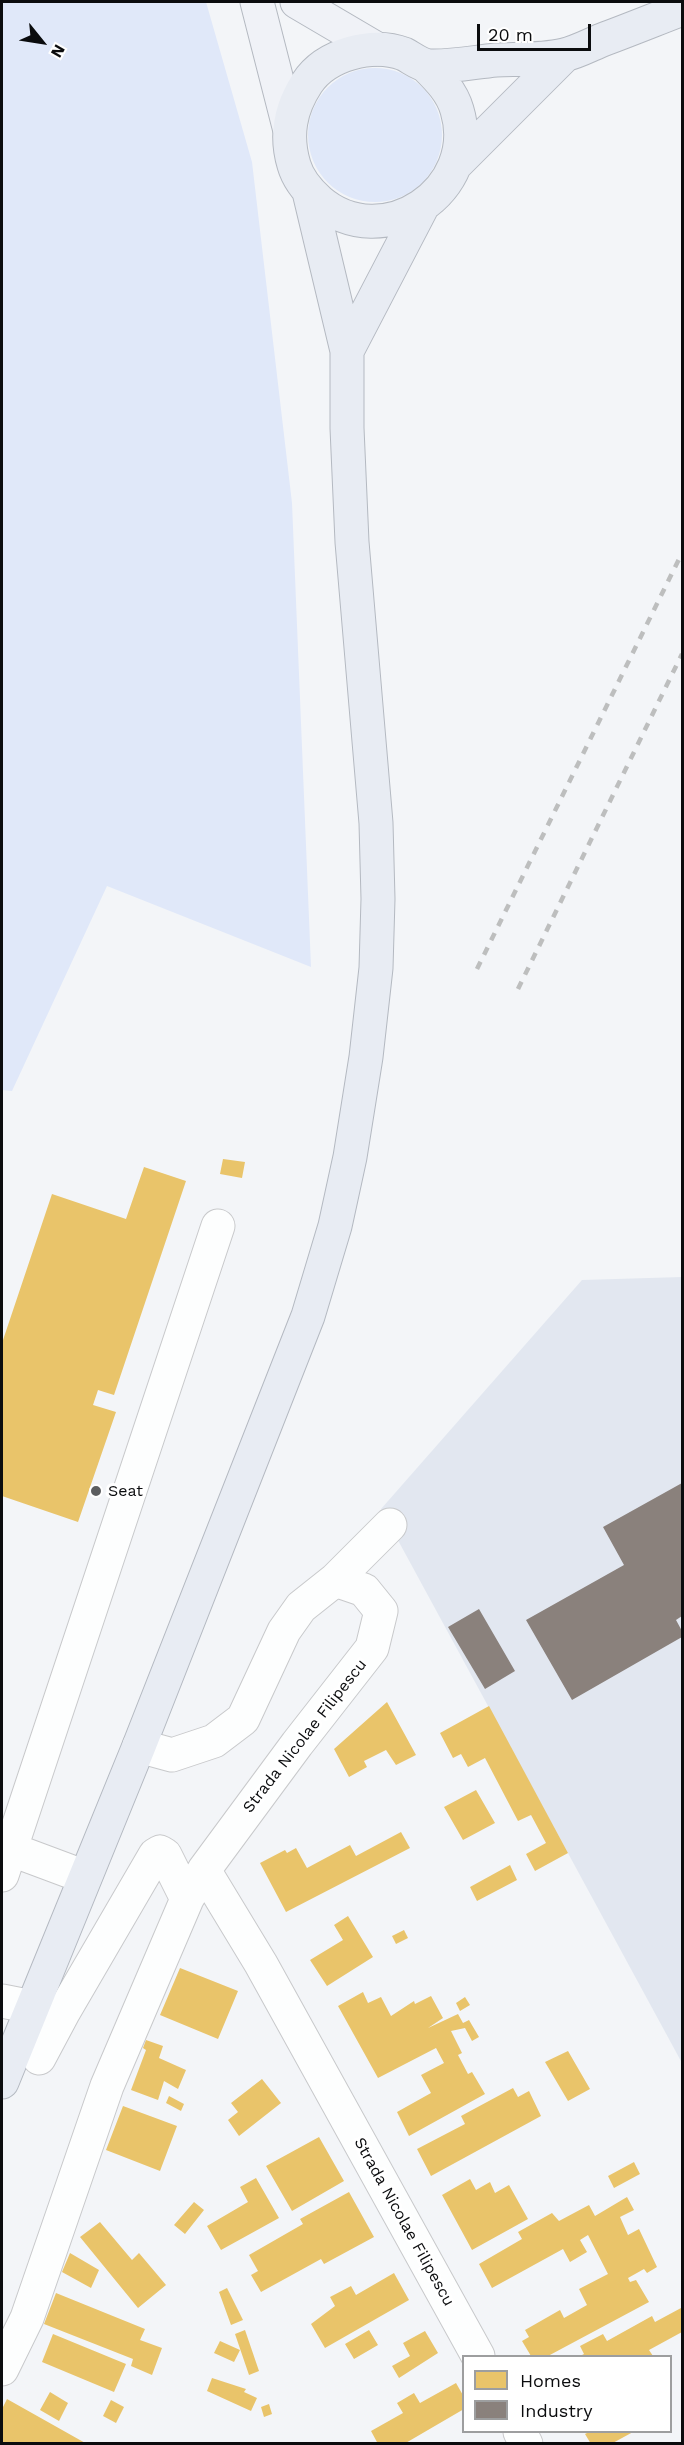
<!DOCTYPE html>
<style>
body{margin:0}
#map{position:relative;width:684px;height:2445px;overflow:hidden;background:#f3f5f8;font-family:"Work Sans",sans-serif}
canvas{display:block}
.frame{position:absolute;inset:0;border:3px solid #0b0c0e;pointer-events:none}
.legend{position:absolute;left:462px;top:2355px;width:210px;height:78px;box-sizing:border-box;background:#fff;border:2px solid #9d9e9f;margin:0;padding:8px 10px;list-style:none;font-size:18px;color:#0b0c0e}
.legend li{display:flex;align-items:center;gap:12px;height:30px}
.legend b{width:30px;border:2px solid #9d9e9f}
.north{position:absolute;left:12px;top:12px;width:60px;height:60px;-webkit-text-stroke:4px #fff;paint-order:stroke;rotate:120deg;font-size:16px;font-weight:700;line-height:24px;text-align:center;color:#0b0c0e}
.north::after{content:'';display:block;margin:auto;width:21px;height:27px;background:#0b0c0e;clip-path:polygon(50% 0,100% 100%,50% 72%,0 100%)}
.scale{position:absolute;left:477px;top:24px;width:114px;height:27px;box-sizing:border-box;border:3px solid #0b0c0e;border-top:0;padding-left:8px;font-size:18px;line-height:21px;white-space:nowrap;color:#0b0c0e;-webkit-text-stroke:4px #fff;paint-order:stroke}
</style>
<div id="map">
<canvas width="684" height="2445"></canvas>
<div class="frame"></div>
<ul class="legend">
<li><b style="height:16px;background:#e9c46a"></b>Homes</li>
<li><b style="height:16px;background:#8a817c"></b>Industry</li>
</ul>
<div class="north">N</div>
<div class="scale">20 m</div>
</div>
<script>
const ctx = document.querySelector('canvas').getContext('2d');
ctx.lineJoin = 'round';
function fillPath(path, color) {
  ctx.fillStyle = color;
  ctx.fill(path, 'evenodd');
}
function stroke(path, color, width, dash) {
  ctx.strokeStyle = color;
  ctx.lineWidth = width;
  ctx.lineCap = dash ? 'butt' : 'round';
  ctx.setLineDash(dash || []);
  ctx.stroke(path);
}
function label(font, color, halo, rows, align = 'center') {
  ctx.font = font + ' "Work Sans",sans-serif';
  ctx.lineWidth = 6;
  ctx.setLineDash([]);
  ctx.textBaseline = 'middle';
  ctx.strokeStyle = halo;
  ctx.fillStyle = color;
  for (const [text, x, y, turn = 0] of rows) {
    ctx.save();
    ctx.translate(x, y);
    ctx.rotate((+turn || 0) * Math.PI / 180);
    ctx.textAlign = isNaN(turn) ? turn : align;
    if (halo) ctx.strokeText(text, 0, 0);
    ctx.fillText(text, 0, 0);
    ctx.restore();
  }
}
fillPath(new Path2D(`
 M 682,1277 L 682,2063 L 381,1509 L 582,1280 Z`), '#e2e7f0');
fillPath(new Path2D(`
 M 2,2 L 206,2 L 252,162 L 292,503 L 311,967 L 107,886 L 12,1091 L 2,1090 Z
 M308 135a67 67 0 1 1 134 0a67 67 0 1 1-134 0Z`), '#e0e8f9');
fillPath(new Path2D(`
 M 223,1159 L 245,1162 L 242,1178 L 220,1174 Z
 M 144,1167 L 186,1181 L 114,1395 L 98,1390 L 93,1405 L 116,1412 L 78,1522 L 2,1496 L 2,1343 L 52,1194 L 126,1219 Z
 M 387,1702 L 416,1755 L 396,1765 L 386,1750 L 364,1761 L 367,1767 L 349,1777 L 334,1749 Z
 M 489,1706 L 568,1853 L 535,1871 L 526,1854 L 546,1843 L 531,1815 L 518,1821 L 485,1758 L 468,1767 L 461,1754 L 453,1758 L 440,1733 Z
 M 476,1790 L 495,1823 L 463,1840 L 444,1807 Z
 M 401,1832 L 410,1848 L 286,1912 L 260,1863 L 285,1850 L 287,1853 L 296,1848 L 307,1868 L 350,1845 L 356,1856 Z
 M 510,1865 L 517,1880 L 477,1901 L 470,1887 Z
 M 348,1916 L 373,1957 L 327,1986 L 310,1960 L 343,1940 L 334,1925 Z
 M 404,1930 L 408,1938 L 396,1944 L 392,1936 Z
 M 180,1968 L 238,1991 L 218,2039 L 160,2015 Z
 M 363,1992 L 368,2003 L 381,1997 L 391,2016 L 414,2001 L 415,2004 L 431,1996 L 443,2018 L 428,2028 L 458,2014 L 463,2023 L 469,2020 L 479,2037 L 472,2041 L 465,2028 L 451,2031 L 462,2053 L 458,2055 L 468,2074 L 472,2072 L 485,2094 L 409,2136 L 397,2112 L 431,2093 L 421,2075 L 444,2063 L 436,2048 L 378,2078 L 338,2006 Z
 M 465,1997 L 470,2005 L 460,2011 L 456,2003 Z
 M 146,2040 L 163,2046 L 159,2058 L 186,2070 L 178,2089 L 164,2081 L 158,2100 L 131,2090 L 146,2050 L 143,2048 Z
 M 568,2051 L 590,2089 L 568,2101 L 545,2062 Z
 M 262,2079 L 281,2103 L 239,2136 L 228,2120 L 238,2112 L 231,2103 Z
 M 513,2088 L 518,2097 L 529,2091 L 541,2116 L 431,2176 L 417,2149 L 465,2124 L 461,2116 Z
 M 169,2096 L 184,2104 L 181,2111 L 166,2103 Z
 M 123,2106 L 177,2126 L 160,2171 L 106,2150 Z
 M 319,2137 L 344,2181 L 292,2211 L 266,2166 Z
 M 634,2162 L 640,2174 L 614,2188 L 608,2176 Z
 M 256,2178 L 279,2218 L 221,2250 L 207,2226 L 248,2202 L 240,2187 Z
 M 470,2179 L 476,2190 L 490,2182 L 495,2193 L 509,2185 L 528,2219 L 472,2250 L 442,2195 Z
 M 349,2192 L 374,2237 L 324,2264 L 321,2259 L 261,2292 L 251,2275 L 258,2271 L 249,2255 L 303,2224 L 300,2219 Z
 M 627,2197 L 634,2210 L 620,2217 L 628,2235 L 639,2229 L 657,2267 L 647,2273 L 644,2269 L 628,2278 L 630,2282 L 636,2280 L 649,2302 L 548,2356 L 531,2356 L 522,2341 L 529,2337 L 525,2330 L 560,2310 L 564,2318 L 587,2305 L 579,2289 L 608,2274 L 588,2235 L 580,2240 L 587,2252 L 570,2262 L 563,2249 L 492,2288 L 479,2264 L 522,2239 L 518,2232 L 552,2213 L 559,2221 L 589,2205 L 595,2216 Z
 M 194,2202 L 204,2210 L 185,2234 L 174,2225 Z
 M 100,2222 L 132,2260 L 139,2253 L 166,2285 L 138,2308 L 80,2237 Z
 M 70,2253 L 99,2270 L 91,2288 L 62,2272 Z
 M 394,2273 L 409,2300 L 325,2348 L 311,2324 L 335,2306 L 330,2297 L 351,2286 L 356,2295 Z
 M 227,2288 L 243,2320 L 231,2325 L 219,2292 Z
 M 56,2293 L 145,2329 L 140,2340 L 162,2348 L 152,2375 L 131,2366 L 133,2359 L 44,2324 Z
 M 681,2308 L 682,2332 L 649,2350 L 653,2356 L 580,2356 L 584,2354 L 580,2346 L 603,2334 L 607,2341 L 652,2316 L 655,2322 Z
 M 245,2330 L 259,2371 L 249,2375 L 235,2334 Z
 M 369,2330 L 378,2345 L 354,2359 L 345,2344 Z
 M 425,2331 L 438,2353 L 399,2378 L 392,2366 L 410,2356 L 403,2343 Z
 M 53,2334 L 126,2364 L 114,2392 L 42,2362 Z
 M 220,2341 L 240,2350 L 234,2362 L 214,2353 Z
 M 212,2378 L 246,2389 L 244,2392 L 257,2398 L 251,2411 L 207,2391 Z
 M 456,2383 L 464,2397 L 464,2409 L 404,2444 L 378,2444 L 371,2431 L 403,2413 L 397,2403 L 414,2393 L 420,2403 Z
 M 50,2392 L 68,2403 L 59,2421 L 40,2410 Z
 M 7,2399 L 87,2444 L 2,2444 L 2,2409 Z
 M 111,2400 L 124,2407 L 116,2423 L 103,2416 Z
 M 269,2404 L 272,2414 L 264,2417 L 261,2407 Z
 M 589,2432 L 633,2432 L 611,2444 L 591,2444 L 585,2434 Z`), '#e9c46a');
fillPath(new Path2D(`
 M 682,1483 L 682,1616 L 676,1620 L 682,1631 L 682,1637 L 572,1700 L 526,1620 L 624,1565 L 603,1527 Z
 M 479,1609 L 515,1671 L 485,1689 L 448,1627 Z`), '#8a817c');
const minor = new Path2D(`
 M 335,1580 L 390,1525
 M 10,1849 L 85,1877
 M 204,1870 L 261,1964 L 478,2356
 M 2,1875 L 218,1226
 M 2,2001 L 63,2013 L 155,1855 L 160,1852 L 165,1855 L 187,1899
 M 39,2058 L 63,2013
 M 2,2369 L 27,2318 L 107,2086 L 187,1899 L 204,1870 L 297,1744 L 372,1648 L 381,1611 L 364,1590 L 335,1580 L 301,1607 L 284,1631 L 243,1719 L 214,1741 L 172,1755 L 139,1746
 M 520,2432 L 526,2444`);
const major = new Path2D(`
 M 257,2 L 289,127
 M 297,2 L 377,49`);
const highway = new Path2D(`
 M 426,66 C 439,79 452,92 457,110 C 481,190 383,256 319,201 C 308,191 298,179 294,165 C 285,135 290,109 307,83 C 326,54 373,42 404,54 C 412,58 420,65 429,66 C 451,67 475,62 496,60 C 518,59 543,60 564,55 C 577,52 590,45 602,40 C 629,30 656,19 682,9
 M 457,163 L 565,55
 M 347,351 L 421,209
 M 2,2082 L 139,1746 L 308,1316 L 335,1226 L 350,1157 L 366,1057 L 376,968 L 378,899 L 376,823 L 352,542 L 347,428 L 347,351 L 309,192`);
stroke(minor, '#c8c9cb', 35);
stroke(major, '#b4b9c1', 35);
stroke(highway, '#b4b9c1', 35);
stroke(minor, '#fdfefe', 33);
stroke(major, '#f0f2f7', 33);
stroke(highway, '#e8ecf3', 33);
stroke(new Path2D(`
 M 477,969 L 682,553
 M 518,989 L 682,654`), '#bdbebe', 4.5, [8, 8]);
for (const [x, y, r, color] of [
 [96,1491,6,"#5c5e60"]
]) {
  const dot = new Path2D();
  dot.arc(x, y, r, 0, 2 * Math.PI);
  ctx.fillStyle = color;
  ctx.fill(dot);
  stroke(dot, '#fff', 2);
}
label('16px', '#0b0c0e', '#fff', [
 ["Seat",108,1491]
], 'left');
label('16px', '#0b0c0e', '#fff', [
 ["Strada Nicolae Filipescu",305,1736,-52],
 ["Strada Nicolae Filipescu",404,2222,61]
]);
</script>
